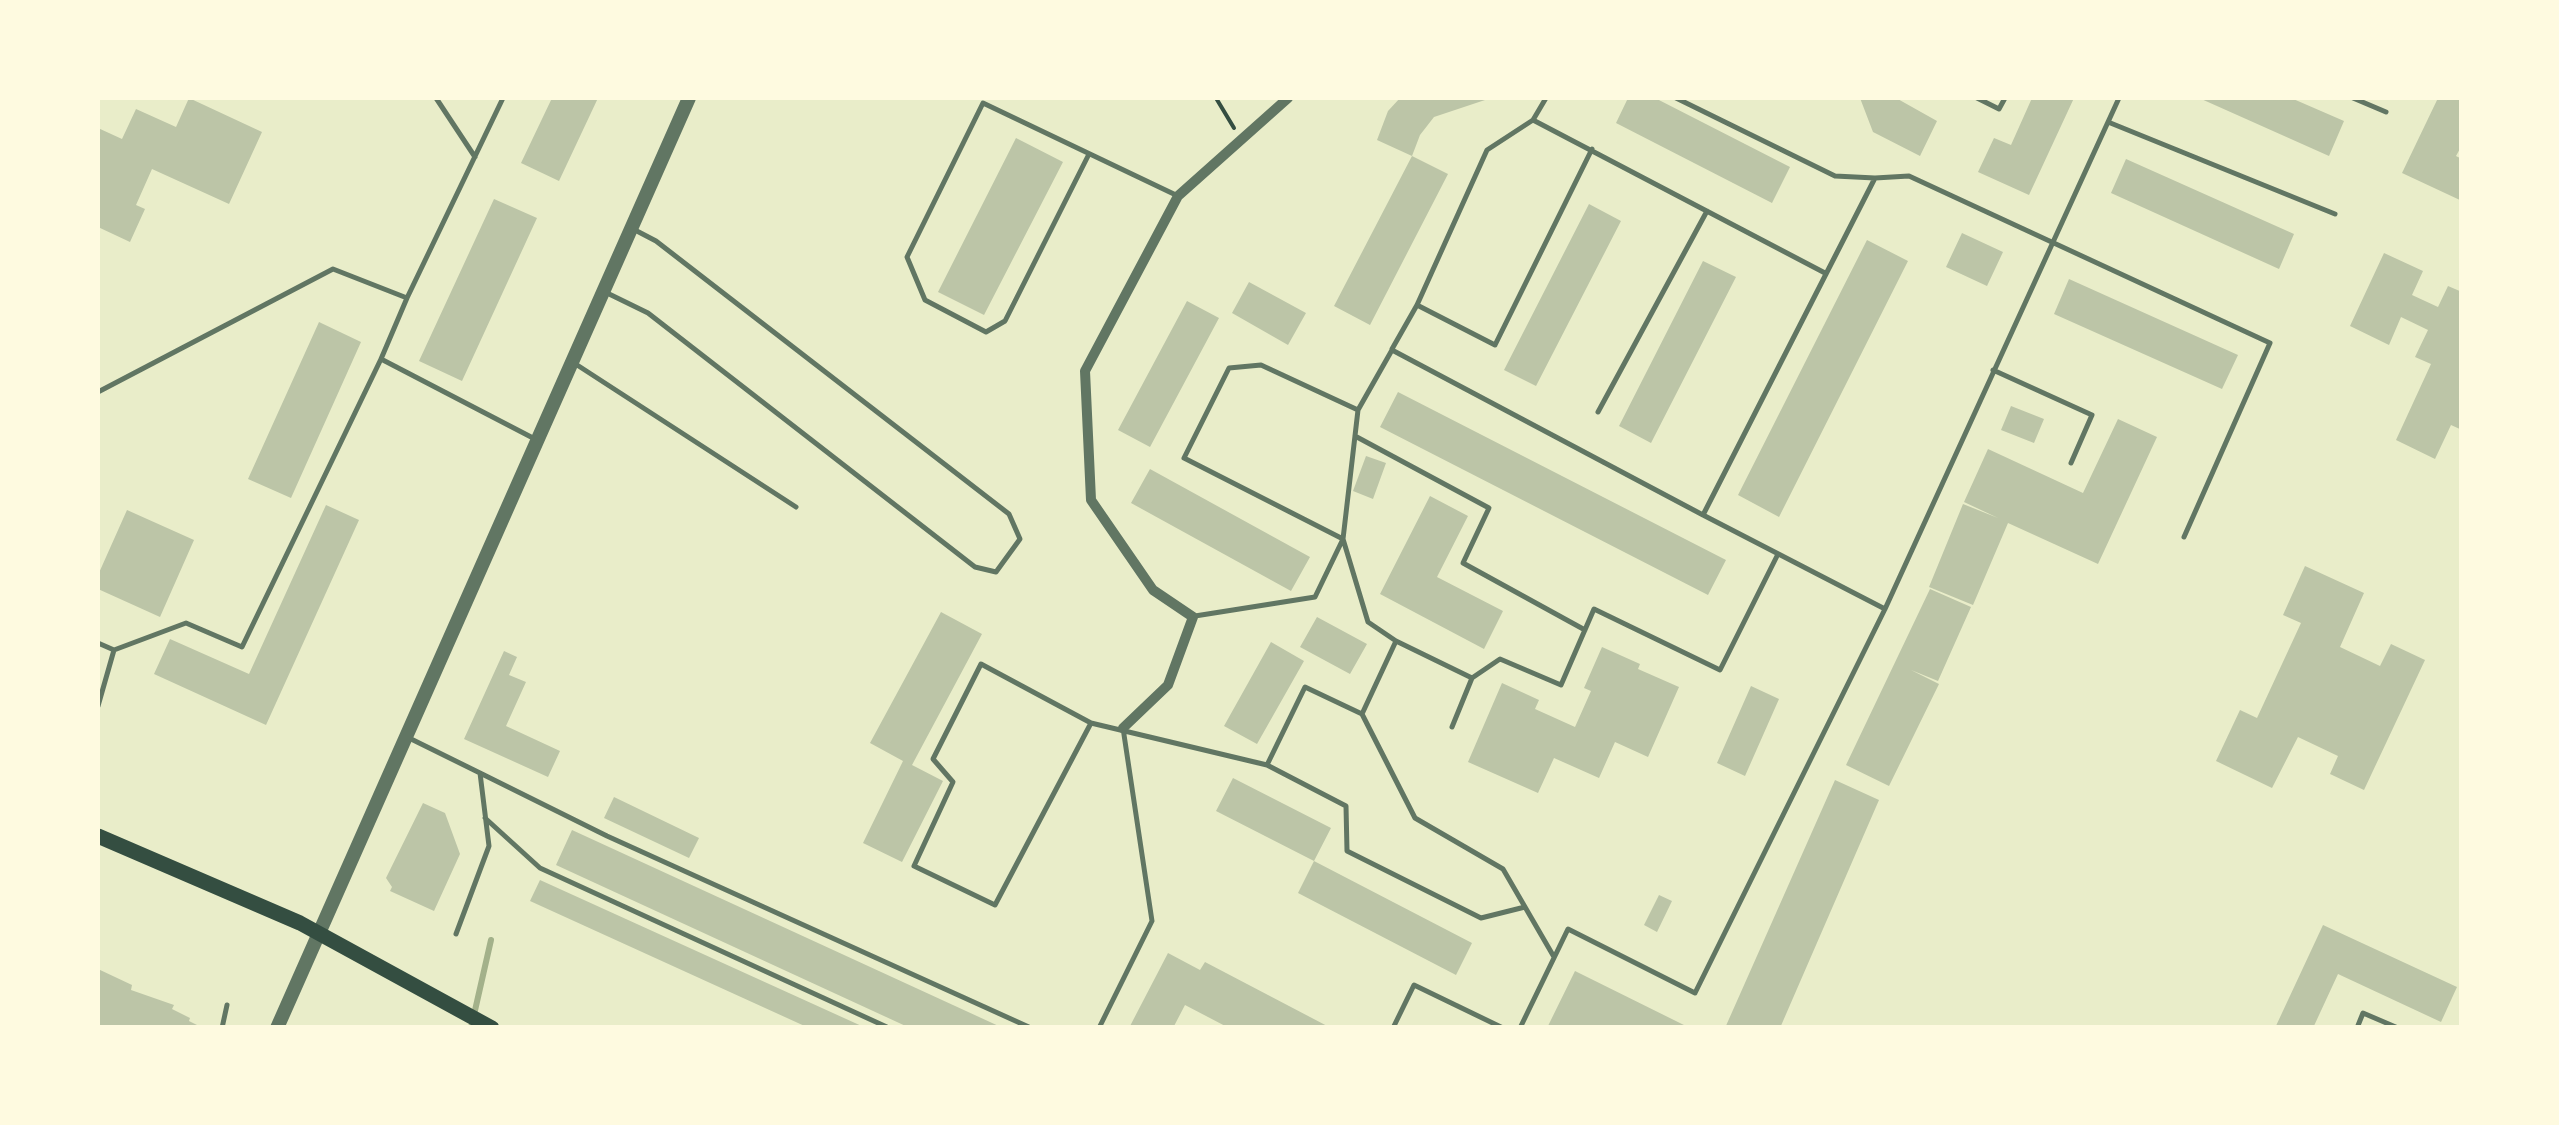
<!DOCTYPE html>
<style>
body{margin:0}
#map{position:relative;width:2559px;height:1125px;overflow:hidden;background:#e9edc9;font-family:Helvetica,sans-serif}
canvas{display:block}
.frame{position:absolute;inset:0;border:100px solid #fefae0;pointer-events:none}
</style>
<div id="map">
<canvas width="2559" height="1125"></canvas>
<div class="frame"></div>
</div>
<script>
const ctx = document.querySelector('canvas').getContext('2d');
ctx.lineJoin = 'round';
function stroke(path, color, width, dash) {
  ctx.strokeStyle = color;
  ctx.lineWidth = width;
  ctx.lineCap = dash ? 'butt' : 'round';
  ctx.setLineDash(dash || []);
  ctx.stroke(path);
}
function fillPath(path, color) {
  ctx.fillStyle = color;
  ctx.fill(path, 'evenodd');
}
stroke(new Path2D(`
 M 471,1028 L 491,940`), '#a3b18a', 6);
fillPath(new Path2D(`
 M 189,98 L 262,132 L 229,204 L 152,169 L 136,205 L 145,209 L 130,242 L 98,227 L 98,128 L 122,139 L 136,109 L 176,127 Z
 M 552,98 L 598,98 L 559,181 L 521,163 Z
 M 1400,98 L 1491,98 L 1434,117 L 1420,135 L 1412,156 L 1377,140 L 1388,111 Z
 M 1628,98 L 1655,98 L 1790,167 L 1772,203 L 1616,123 Z
 M 1860,98 L 1896,98 L 1937,121 L 1920,156 L 1873,132 Z
 M 2032,98 L 2074,98 L 2029,195 L 1978,172 L 1994,138 L 2011,145 Z
 M 2199,98 L 2291,98 L 2344,121 L 2329,156 Z
 M 2438,98 L 2462,98 L 2462,145 L 2456,156 L 2462,159 L 2462,201 L 2402,173 Z
 M 1016,138 L 1063,162 L 984,315 L 938,292 Z
 M 1412,156 L 1448,174 L 1370,325 L 1334,306 Z
 M 2126,159 L 2294,234 L 2279,269 L 2111,193 Z
 M 494,199 L 537,218 L 462,381 L 419,361 Z
 M 1589,204 L 1621,221 L 1536,386 L 1504,370 Z
 M 1962,233 L 2003,252 L 1987,286 L 1946,267 Z
 M 1867,240 L 1908,261 L 1779,517 L 1738,495 Z
 M 2384,253 L 2423,271 L 2412,295 L 2438,307 L 2448,286 L 2462,292 L 2462,430 L 2451,425 L 2435,459 L 2396,440 L 2431,364 L 2415,357 L 2428,330 L 2401,317 L 2389,345 L 2350,326 Z
 M 1703,261 L 1736,277 L 1651,443 L 1619,426 Z
 M 2069,279 L 2238,355 L 2222,389 L 2054,314 Z
 M 1249,282 L 1306,313 L 1288,345 L 1232,313 Z
 M 1187,301 L 1219,318 L 1150,447 L 1118,430 Z
 M 319,322 L 361,342 L 291,498 L 248,479 Z
 M 1398,392 L 1726,560 L 1708,595 L 1380,427 Z
 M 2011,406 L 2044,419 L 2034,443 L 2001,430 Z
 M 2118,419 L 2157,437 L 2098,564 L 2008,523 L 1973,605 L 1929,587 L 1963,504 L 1998,518 L 1964,502 L 1988,449 L 2083,493 Z
 M 1366,456 L 1386,463 L 1373,499 L 1353,491 Z
 M 1150,469 L 1310,557 L 1291,591 L 1131,503 Z
 M 1430,496 L 1468,516 L 1437,577 L 1503,611 L 1484,649 L 1380,594 Z
 M 326,505 L 359,520 L 266,725 L 154,674 L 170,639 L 249,674 Z
 M 127,510 L 194,540 L 160,617 L 98,589 L 98,575 Z
 M 2305,566 L 2364,593 L 2340,647 L 2380,666 L 2391,644 L 2425,660 L 2364,790 L 2330,774 L 2338,756 L 2298,737 L 2272,788 L 2216,761 L 2240,710 L 2257,718 L 2301,623 L 2283,615 Z
 M 1930,589 L 1971,607 L 1938,681 L 1911,670 L 1939,684 L 1889,786 L 1846,765 Z
 M 941,612 L 982,634 L 912,765 L 943,781 L 902,862 L 863,843 L 903,761 L 870,743 Z
 M 1317,617 L 1367,644 L 1350,674 L 1300,647 Z
 M 1271,642 L 1304,661 L 1257,744 L 1224,726 Z
 M 1602,647 L 1640,664 L 1638,669 L 1679,687 L 1648,757 L 1615,742 L 1599,778 L 1554,758 L 1538,793 L 1468,762 L 1502,683 L 1539,700 L 1535,709 L 1575,727 L 1591,691 L 1584,688 Z
 M 504,651 L 517,657 L 509,675 L 526,682 L 506,726 L 560,751 L 548,777 L 464,739 Z
 M 1751,686 L 1779,699 L 1745,776 L 1717,763 Z
 M 1233,778 L 1331,828 L 1314,861 L 1216,811 Z
 M 1835,780 L 1879,800 L 1780,1028 L 1725,1028 Z
 M 614,797 L 699,838 L 689,858 L 604,818 Z
 M 423,803 L 445,813 L 460,854 L 434,911 L 390,891 L 392,887 L 386,878 Z
 M 572,830 L 1003,1028 L 910,1028 L 556,865 Z
 M 1314,861 L 1472,943 L 1456,975 L 1298,893 Z
 M 540,880 L 866,1028 L 809,1028 L 530,901 Z
 M 1659,895 L 1672,901 L 1657,932 L 1644,925 Z
 M 2323,925 L 2457,987 L 2441,1022 L 2338,974 L 2313,1028 L 2275,1028 Z
 M 1168,953 L 1200,970 L 1205,962 L 1331,1028 L 1229,1028 L 1185,1005 L 1173,1028 L 1129,1028 Z
 M 98,969 L 132,985 L 131,990 L 174,1005 L 172,1009 L 190,1018 L 189,1021 L 197,1025 L 196,1028 L 98,1026 Z
 M 1575,971 L 1690,1028 L 1547,1028 Z`), '#bcc5a7');
stroke(new Path2D(`
 M 1216,98 L 1234,128`), '#344e41', 4);
stroke(new Path2D(`
 M 436,98 L 475,157
 M 1676,98 L 1835,176 L 1875,178
 M 1977,98 L 1999,109 L 2005,98
 M 2353,98 L 2386,112
 M 1533,120 L 1825,273
 M 2108,122 L 2335,214
 M 1089,154 L 1005,321 L 986,332 L 925,300 L 907,257 L 983,103 L 1178,196
 M 605,292 L 648,313 L 975,567 L 996,572 L 1020,539 L 1009,514 L 656,241 L 633,229
 M 407,298 L 381,359 L 533,438
 M 1417,305 L 1487,150 L 1533,120 L 1546,98
 M 1392,349 L 1417,305 L 1495,345 L 1592,149
 M 574,363 L 796,507
 M 1993,370 L 2092,415 L 2071,463
 M 98,392 L 333,269 L 407,298 L 503,98
 M 1358,410 L 1343,539 L 1368,622 L 1396,641 L 1362,714 L 1305,687 L 1267,765 L 1346,806 L 1347,851 L 1481,918 L 1525,907
 M 1598,412 L 1707,211
 M 1355,436 L 1489,508 L 1463,563 L 1585,630
 M 1703,515 L 1885,609
 M 1195,616 L 1315,597 L 1343,539 L 1184,458 L 1229,368 L 1261,365 L 1358,410 L 1392,350 L 1703,515 L 1875,178 L 1909,176 L 2270,343 L 2184,537
 M 1396,641 L 1472,678 L 1500,659 L 1561,685 L 1594,609 L 1720,670 L 1778,554
 M 98,643 L 114,650 L 98,706
 M 114,650 L 186,623 L 242,647 L 381,359
 M 1362,714 L 1415,818 L 1503,869 L 1554,957
 M 1091,723 L 995,905 L 914,866 L 953,782 L 933,759 L 981,664 L 1091,723 L 1267,765
 M 1452,727 L 1472,678
 M 407,737 L 480,773 L 489,846 L 456,934
 M 480,773 L 607,836 L 1031,1028
 M 485,818 L 540,868 L 889,1028
 M 98,1027 L 98,1028
 M 222,1028 L 227,1005
 M 1099,1028 L 1152,921 L 1123,728
 M 1393,1028 L 1414,985 L 1503,1028
 M 1520,1028 L 1568,929 L 1695,993 L 1885,609 L 2119,98
 M 2357,1028 L 2363,1013 L 2398,1028`), '#617663', 5);
stroke(new Path2D(`
 M 1123,728 L 1168,685 L 1193,617 L 1153,590 L 1091,500 L 1085,371 L 1178,196 L 1288,98`), '#617663', 10);
stroke(new Path2D(`
 M 277,1028 L 689,98`), '#617663', 14);
stroke(new Path2D(`
 M 98,836 L 300,923 L 492,1028`), '#344e41', 15);
</script>
